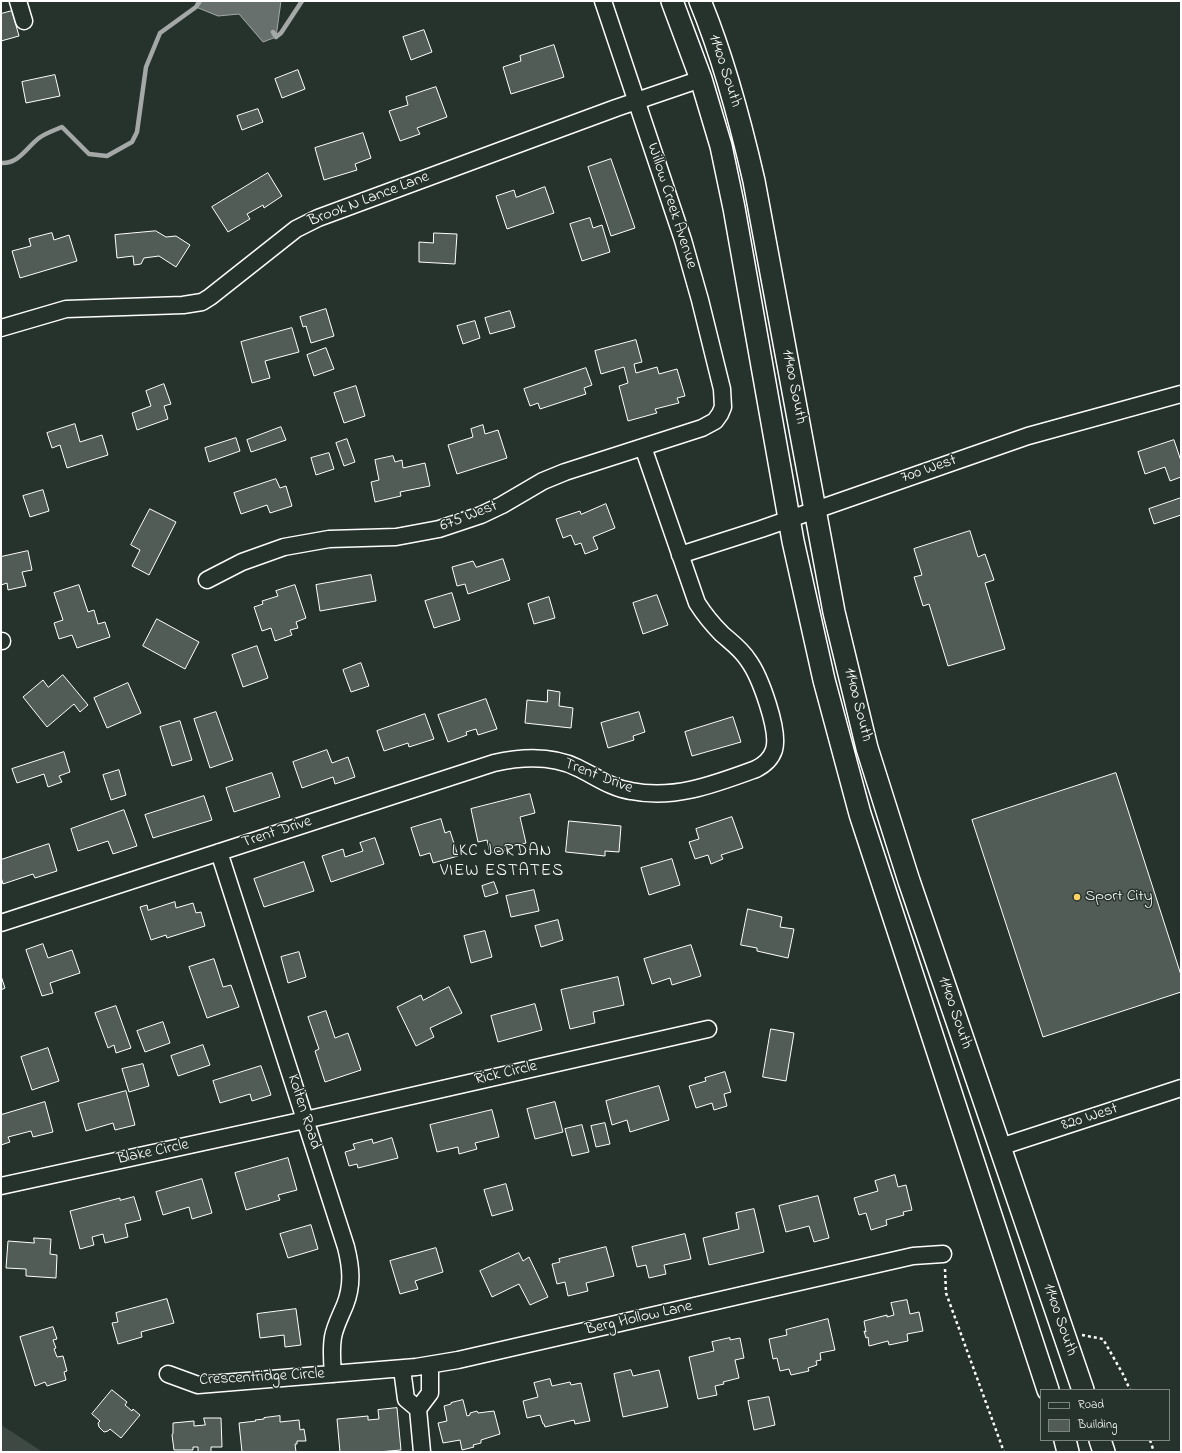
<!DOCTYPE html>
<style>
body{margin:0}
#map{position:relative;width:1182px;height:1453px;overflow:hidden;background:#26332d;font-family:"Indie Flower",sans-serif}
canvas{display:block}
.frame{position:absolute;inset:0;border:2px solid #fff;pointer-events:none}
.legend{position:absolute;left:1040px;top:1389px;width:130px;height:52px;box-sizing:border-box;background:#26332d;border:1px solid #7d8581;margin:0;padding:5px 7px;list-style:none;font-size:12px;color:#fff}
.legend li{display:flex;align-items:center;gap:8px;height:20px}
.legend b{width:20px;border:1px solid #7d8581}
</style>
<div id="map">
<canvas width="1182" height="1453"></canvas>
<div class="frame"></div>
<ul class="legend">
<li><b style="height:5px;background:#26332d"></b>Road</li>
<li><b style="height:11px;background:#515c57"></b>Building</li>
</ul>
</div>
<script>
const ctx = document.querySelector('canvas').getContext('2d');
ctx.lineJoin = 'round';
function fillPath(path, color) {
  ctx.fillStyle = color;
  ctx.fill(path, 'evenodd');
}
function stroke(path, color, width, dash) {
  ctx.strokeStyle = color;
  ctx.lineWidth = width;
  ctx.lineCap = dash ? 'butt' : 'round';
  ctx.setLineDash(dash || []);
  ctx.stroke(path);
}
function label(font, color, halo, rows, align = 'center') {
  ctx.font = font + ' "Indie Flower",sans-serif';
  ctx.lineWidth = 3;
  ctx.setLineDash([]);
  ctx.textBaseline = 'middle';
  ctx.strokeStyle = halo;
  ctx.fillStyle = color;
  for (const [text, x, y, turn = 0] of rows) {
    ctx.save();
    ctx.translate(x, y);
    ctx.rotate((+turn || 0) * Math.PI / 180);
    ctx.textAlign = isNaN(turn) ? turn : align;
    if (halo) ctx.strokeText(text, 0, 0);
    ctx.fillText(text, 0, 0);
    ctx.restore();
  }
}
fillPath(new Path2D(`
 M 1,1425 L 43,1452 L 1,1452 Z`), '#3e4944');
const water = new Path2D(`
 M 197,1 L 281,1 L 276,37 L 263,42 L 239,14 L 218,16 L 196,7 Z`);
fillPath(water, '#67706c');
stroke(water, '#a4a9a7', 1);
stroke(new Path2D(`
 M 273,32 L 276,37 L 281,33 L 302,1
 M 1,163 C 19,164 27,147 39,138 C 46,133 55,130 62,127 L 89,154 L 107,156 L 132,142 L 137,132 L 146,67 L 160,33 L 196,7 L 200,1`), '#a4a9a7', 4.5);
const building = new Path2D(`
 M 12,11 L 19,36 L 1,41 L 1,14 Z
 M 424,30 L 432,52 L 411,60 L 403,37 Z
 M 554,45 L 564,77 L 511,94 L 503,67 L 521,61 L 520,56 Z
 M 298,70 L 305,89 L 282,98 L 275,79 Z
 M 55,75 L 60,96 L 26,103 L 22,82 Z
 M 436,87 L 447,117 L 417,128 L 420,134 L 400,141 L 389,111 L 408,105 L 406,97 Z
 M 258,109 L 263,122 L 242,130 L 237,116 Z
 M 363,133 L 371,158 L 355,164 L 357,170 L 324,180 L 315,148 Z
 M 611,159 L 635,228 L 611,236 L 588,167 Z
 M 268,173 L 282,196 L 264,208 L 263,205 L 247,214 L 250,219 L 228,232 L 212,207 Z
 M 545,187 L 554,213 L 507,229 L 496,196 L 514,190 L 516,197 Z
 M 590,218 L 593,228 L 602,225 L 610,252 L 582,261 L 570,224 Z
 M 156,231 L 166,237 L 176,236 L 190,245 L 176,267 L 159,256 L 144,258 L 141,264 L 134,265 L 133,256 L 117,258 L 115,235 Z
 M 52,233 L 54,240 L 69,235 L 77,261 L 20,278 L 12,251 L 31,246 L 29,239 Z
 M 434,233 L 457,234 L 455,264 L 419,262 L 419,242 L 433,243 Z
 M 326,309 L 334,336 L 311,343 L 306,326 L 303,327 L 300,317 Z
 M 510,311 L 515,327 L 490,334 L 485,318 Z
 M 475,321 L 480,338 L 463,344 L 457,326 Z
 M 292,328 L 299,352 L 265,361 L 270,378 L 252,383 L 241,342 Z
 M 636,340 L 642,362 L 634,364 L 636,373 L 657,367 L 659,374 L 677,369 L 685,396 L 677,398 L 679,403 L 655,409 L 657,413 L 628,421 L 619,386 L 628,383 L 624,367 L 601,374 L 595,351 Z
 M 326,348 L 334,369 L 314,376 L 307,355 Z
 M 586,368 L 592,385 L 584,388 L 586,394 L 540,409 L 538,403 L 530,406 L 524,389 Z
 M 164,384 L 171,404 L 164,406 L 168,419 L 137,430 L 132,413 L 151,406 L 146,391 Z
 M 356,386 L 365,416 L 344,423 L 334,393 Z
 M 75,424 L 80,442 L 102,435 L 108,455 L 67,468 L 60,445 L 52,448 L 47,433 Z
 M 483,425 L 485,434 L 498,430 L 507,458 L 457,474 L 448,445 L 473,437 L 471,429 Z
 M 281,427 L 286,440 L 251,452 L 247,440 Z
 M 236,438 L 240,451 L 209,462 L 205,448 Z
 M 347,439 L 355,462 L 344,466 L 336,443 Z
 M 1174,440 L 1181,461 L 1181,477 L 1170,481 L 1165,467 L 1145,474 L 1138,452 Z
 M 329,453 L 334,469 L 316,475 L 311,458 Z
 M 393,456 L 395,462 L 402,460 L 403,468 L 425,463 L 430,486 L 400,492 L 401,496 L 375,502 L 371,482 L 379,480 L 375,460 Z
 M 276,479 L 280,488 L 286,486 L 292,506 L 270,513 L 267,505 L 241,514 L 234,493 Z
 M 43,490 L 49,511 L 30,517 L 23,496 Z
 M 1181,498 L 1181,515 L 1154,524 L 1149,509 Z
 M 606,504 L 615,528 L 593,537 L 598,549 L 585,554 L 581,543 L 575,545 L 571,535 L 563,538 L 556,519 L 580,511 L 581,514 Z
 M 150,509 L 176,522 L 149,575 L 132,566 L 140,550 L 131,545 Z
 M 970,531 L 978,557 L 985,554 L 994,580 L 985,583 L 1005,649 L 948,666 L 929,604 L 923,606 L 914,577 L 922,575 L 914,549 Z
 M 28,551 L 32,570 L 22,572 L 26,586 L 8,590 L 7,583 L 1,585 L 1,557 Z
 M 503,559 L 510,580 L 468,594 L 465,584 L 457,586 L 452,567 L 473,561 L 476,567 Z
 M 371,575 L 376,601 L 320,611 L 316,585 Z
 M 79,585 L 88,612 L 94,610 L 98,624 L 105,622 L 110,637 L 77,648 L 72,635 L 59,639 L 54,623 L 63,620 L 54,593 Z
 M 295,585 L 306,618 L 296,622 L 298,628 L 290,630 L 292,635 L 275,641 L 271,628 L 262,631 L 254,607 L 263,604 L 262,601 L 278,596 L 276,591 Z
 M 452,593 L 460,620 L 434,628 L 425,601 Z
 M 657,595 L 668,625 L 643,634 L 633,603 Z
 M 549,597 L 555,618 L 534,624 L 528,604 Z
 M 157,619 L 199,642 L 185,669 L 143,646 Z
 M 257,646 L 268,678 L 243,687 L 232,655 Z
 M 361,663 L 369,686 L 351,692 L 343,670 Z
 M 63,675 L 88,705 L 80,712 L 74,704 L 47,727 L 23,697 L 43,680 L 48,687 Z
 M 128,683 L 141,713 L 107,728 L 94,698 Z
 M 548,690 L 560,692 L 559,706 L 573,708 L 571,728 L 525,723 L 527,700 L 547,702 Z
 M 486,699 L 497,729 L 478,735 L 476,729 L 466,732 L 467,735 L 448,742 L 438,715 Z
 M 216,712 L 233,760 L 210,768 L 194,719 Z
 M 639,712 L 645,732 L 633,736 L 634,740 L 608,748 L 601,723 Z
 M 425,714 L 434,739 L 409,747 L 408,743 L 384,751 L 377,731 Z
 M 733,717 L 741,742 L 692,756 L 685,732 Z
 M 180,721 L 192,760 L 172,766 L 160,727 Z
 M 327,750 L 332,763 L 348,757 L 355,777 L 335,784 L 333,777 L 302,788 L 293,762 Z
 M 64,752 L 70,772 L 59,776 L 62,782 L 48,787 L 44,774 L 17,783 L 12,769 Z
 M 119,770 L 126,795 L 111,800 L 103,775 Z
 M 272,773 L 280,797 L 234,812 L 226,788 Z
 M 1116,773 L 1181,975 L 1181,992 L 1043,1037 L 972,820 Z
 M 530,794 L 535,813 L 520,817 L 526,843 L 506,848 L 506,850 L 490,853 L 487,840 L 478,842 L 471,809 Z
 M 204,796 L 212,820 L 153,838 L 145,815 Z
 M 124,810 L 137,846 L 113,854 L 108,841 L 78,851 L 71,829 Z
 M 732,817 L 743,848 L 721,855 L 723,859 L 711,864 L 708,855 L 695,859 L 689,842 L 699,839 L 696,829 Z
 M 441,819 L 445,833 L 450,831 L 458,856 L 433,863 L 430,853 L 420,856 L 411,828 Z
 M 569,821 L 621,826 L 619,852 L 605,851 L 605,856 L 566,852 Z
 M 375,838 L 384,864 L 331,882 L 322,856 L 343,849 L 345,857 L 363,851 L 360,843 Z
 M 49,844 L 57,871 L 35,878 L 33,874 L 3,884 L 1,877 L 1,860 Z
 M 672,859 L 680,885 L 649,895 L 641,868 Z
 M 304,862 L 314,891 L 264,907 L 254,879 Z
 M 494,882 L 498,893 L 485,897 L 482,886 Z
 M 534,890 L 539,911 L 511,917 L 506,896 Z
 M 175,902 L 176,908 L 193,903 L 196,913 L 201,912 L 205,926 L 167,938 L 166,935 L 151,940 L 140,907 L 147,905 L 148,910 Z
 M 748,909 L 782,917 L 780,927 L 794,929 L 788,958 L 757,951 L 757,948 L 741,945 Z
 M 558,920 L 563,940 L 541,947 L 535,926 Z
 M 485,931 L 492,957 L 471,963 L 464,936 Z
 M 43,944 L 48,958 L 72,950 L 80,973 L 50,983 L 53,993 L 42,996 L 26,950 Z
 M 691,945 L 701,976 L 672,985 L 670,978 L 652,984 L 644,959 Z
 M 299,952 L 306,977 L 288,983 L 281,957 Z
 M 214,959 L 223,987 L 231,985 L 239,1007 L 207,1018 L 189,967 Z
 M 1,976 L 5,988 L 1,990 Z
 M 618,977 L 624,1005 L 593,1012 L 595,1023 L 570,1029 L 561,990 Z
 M 449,987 L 462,1013 L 430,1028 L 434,1037 L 416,1046 L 397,1007 L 421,995 L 423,1000 Z
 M 535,1004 L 542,1030 L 498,1042 L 491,1016 Z
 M 116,1006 L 131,1048 L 116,1053 L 114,1045 L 108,1048 L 95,1013 Z
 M 326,1011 L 335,1038 L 348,1033 L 361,1070 L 325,1082 L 315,1051 L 319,1049 L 308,1017 Z
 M 163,1022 L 170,1043 L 145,1052 L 137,1031 Z
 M 771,1029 L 794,1033 L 786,1081 L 763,1077 Z
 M 203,1045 L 210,1065 L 178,1076 L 171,1056 Z
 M 48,1048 L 59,1081 L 32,1090 L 21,1057 Z
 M 143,1064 L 149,1086 L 129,1092 L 122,1069 Z
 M 261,1066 L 271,1095 L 252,1101 L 250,1094 L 220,1103 L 213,1081 Z
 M 725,1072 L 731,1092 L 724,1094 L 727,1106 L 714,1110 L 712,1103 L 696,1108 L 689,1086 L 706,1081 L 705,1078 Z
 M 659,1086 L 669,1120 L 630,1132 L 627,1120 L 612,1125 L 606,1101 Z
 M 126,1091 L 135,1125 L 115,1130 L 113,1123 L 86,1131 L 78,1104 Z
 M 45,1102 L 53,1132 L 33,1137 L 31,1131 L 8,1137 L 10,1142 L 1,1145 L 1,1112 L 2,1114 Z
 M 555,1102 L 563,1132 L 535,1139 L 527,1109 Z
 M 492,1110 L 499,1137 L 475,1143 L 477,1149 L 459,1154 L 458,1147 L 437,1152 L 430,1125 Z
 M 605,1123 L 610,1144 L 596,1147 L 591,1126 Z
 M 582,1125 L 589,1152 L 572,1156 L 565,1129 Z
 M 392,1138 L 398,1158 L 358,1168 L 357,1164 L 349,1166 L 345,1152 L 355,1149 L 353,1144 L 372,1139 L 373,1143 Z
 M 288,1158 L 297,1190 L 278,1195 L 280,1200 L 246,1210 L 235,1173 Z
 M 895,1175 L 898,1187 L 906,1185 L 912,1210 L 903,1212 L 904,1215 L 886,1220 L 887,1225 L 871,1230 L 866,1213 L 859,1215 L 854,1198 L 878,1191 L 875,1181 Z
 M 202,1179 L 212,1213 L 192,1219 L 189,1207 L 163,1215 L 156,1192 Z
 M 506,1184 L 513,1210 L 492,1216 L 484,1190 Z
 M 818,1196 L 829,1238 L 814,1242 L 809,1226 L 786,1232 L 779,1206 Z
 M 134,1197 L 141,1220 L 125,1224 L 128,1237 L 105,1243 L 103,1234 L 92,1237 L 94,1245 L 80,1249 L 70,1211 L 120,1198 L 120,1200 Z
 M 754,1209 L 764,1252 L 709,1265 L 703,1238 L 739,1229 L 736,1213 Z
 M 311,1225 L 318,1249 L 288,1258 L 280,1234 Z
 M 685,1234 L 691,1259 L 664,1265 L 666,1274 L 649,1278 L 646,1265 L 637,1267 L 632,1247 Z
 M 34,1238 L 51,1239 L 50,1254 L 57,1255 L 56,1278 L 26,1276 L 26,1269 L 6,1268 L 8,1241 L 34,1243 Z
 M 606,1247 L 614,1276 L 586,1283 L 588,1291 L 568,1296 L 565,1282 L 557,1284 L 552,1264 L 560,1262 L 559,1259 Z
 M 436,1248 L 443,1272 L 415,1281 L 418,1289 L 400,1294 L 390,1261 Z
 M 519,1253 L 523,1261 L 529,1257 L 548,1297 L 530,1305 L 519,1284 L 492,1297 L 480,1271 Z
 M 167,1299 L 174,1323 L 141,1332 L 142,1337 L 118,1344 L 112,1323 L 118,1322 L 116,1313 Z
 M 907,1300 L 910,1314 L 919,1312 L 923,1331 L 907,1334 L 908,1341 L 889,1345 L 888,1341 L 869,1346 L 868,1337 L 866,1338 L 864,1331 L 866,1332 L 864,1321 L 887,1315 L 887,1317 L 894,1315 L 891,1303 Z
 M 296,1309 L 301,1345 L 285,1347 L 284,1335 L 260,1338 L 257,1314 Z
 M 828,1319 L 835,1350 L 820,1353 L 821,1360 L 816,1361 L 817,1365 L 808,1368 L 809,1371 L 791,1375 L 789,1369 L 780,1371 L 777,1358 L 773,1359 L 769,1339 L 787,1335 L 786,1330 Z
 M 53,1327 L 57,1339 L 53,1340 L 56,1348 L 54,1349 L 57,1357 L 63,1356 L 67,1371 L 64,1372 L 66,1380 L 47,1386 L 45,1382 L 35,1386 L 20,1337 Z
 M 730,1338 L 730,1340 L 740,1338 L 744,1358 L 735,1360 L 739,1378 L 723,1382 L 724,1384 L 715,1386 L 717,1395 L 698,1399 L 689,1357 L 714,1351 L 712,1342 Z
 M 631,1370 L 633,1376 L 659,1370 L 668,1407 L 623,1417 L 614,1374 Z
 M 550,1379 L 552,1386 L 570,1382 L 571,1385 L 581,1383 L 590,1421 L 575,1424 L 574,1420 L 545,1427 L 544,1424 L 543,1424 L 540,1415 L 527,1418 L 523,1401 L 538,1397 L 534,1383 Z
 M 112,1390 L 127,1402 L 125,1405 L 132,1411 L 133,1409 L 140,1415 L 121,1438 L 110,1429 L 108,1431 L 104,1432 L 99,1427 L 98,1423 L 100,1421 L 92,1414 Z
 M 769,1397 L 775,1425 L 754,1430 L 748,1401 Z
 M 463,1400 L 467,1416 L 470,1415 L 470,1413 L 477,1411 L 478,1413 L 494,1411 L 500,1434 L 481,1440 L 481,1443 L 473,1445 L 474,1447 L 462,1450 L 460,1440 L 443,1443 L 438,1423 L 447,1421 L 444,1406 L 451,1404 L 451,1403 Z
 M 397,1408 L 401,1450 L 378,1452 L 340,1452 L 337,1419 L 368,1416 L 368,1420 L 379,1419 L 378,1410 Z
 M 280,1416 L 280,1422 L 299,1420 L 300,1430 L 304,1429 L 306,1441 L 297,1441 L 297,1444 L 295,1444 L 296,1452 L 242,1452 L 239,1423 L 256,1421 L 255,1420 L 264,1419 L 264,1418 Z
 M 204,1418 L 221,1418 L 222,1447 L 211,1447 L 211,1452 L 198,1452 L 198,1447 L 193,1447 L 193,1450 L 174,1450 L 172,1435 L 173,1433 L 173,1423 L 194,1421 L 194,1426 L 205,1425 Z`);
fillPath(building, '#515c57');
stroke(building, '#fff', 1);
const minor = new Path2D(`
 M 18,1 L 24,21
 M 1,328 L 66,309 L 183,305 L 202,302 L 210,297 L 296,229 L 318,218 L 616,108 L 701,79
 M 680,555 L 761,529 L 1028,436 L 1181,394
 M 207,580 L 242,562 L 284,547 L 329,539 L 396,537 L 439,529 L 481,515 L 502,505 L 543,481 L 565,472 L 702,428 L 715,421 L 720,414 L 723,407 L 722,389 L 700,300 L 683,240 L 603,1
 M 1,641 L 2,641
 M 219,852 L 346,1247 C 351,1267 353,1285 345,1305 C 341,1315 335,1326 333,1337 C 331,1349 332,1362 333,1374
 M 1,923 L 494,763 C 521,757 552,755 578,768 C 595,776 611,788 631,791 C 674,800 715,784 756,769 C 764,765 771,759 774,750 C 780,731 760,676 748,660 C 741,649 731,642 722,634 C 712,624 704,614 697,603 L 643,447
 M 1000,1147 L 1181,1088
 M 1,1186 L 305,1120 L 708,1029
 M 402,1369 L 406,1399 L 418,1409 L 422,1452
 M 168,1374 L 198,1385 L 416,1367 L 458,1360 L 913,1256 L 943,1254
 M 418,1409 L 430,1393 L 430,1365`);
const major = new Path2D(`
 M 672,1 L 701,79 L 721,146 L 734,208 L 793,541 L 824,680 L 860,814 L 1048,1390
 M 700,1 C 724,59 740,120 754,181 L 834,612 L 867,748 L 909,881 L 1083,1390
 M 1065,1440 L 1068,1452
 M 1100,1440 L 1104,1452`);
stroke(minor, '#fff', 19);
stroke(major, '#fff', 24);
stroke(new Path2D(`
 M 945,1269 L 946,1293 L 1004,1452
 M 1082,1335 L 1103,1339 L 1124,1376 L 1130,1390
 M 1150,1440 L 1154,1452`), '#fff', 2.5, [3, 3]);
stroke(minor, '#26332d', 16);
stroke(major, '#26332d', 21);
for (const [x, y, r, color] of [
 [1077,897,4,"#ffd166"]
]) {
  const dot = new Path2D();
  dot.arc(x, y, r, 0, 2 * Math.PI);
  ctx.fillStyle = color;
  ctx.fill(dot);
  stroke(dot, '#26332d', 1.5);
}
label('16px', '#fff', '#26332d', [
 ["11400 South",724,71,72],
 ["Brook N Lance Lane",369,200,-21],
 ["Willow Creek Avenue",671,206,72],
 ["11400 South",793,387,79],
 ["700 West",929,470,-19],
 ["675 West",469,517,-21],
 ["11400 South",857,705,76],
 ["Trent Drive",598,777,21],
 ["Trent Drive",277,833,-18],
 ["11400 South",954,1013,71],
 ["Rick Circle",506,1074,-13],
 ["Kolten Road",303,1112,72],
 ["820 West",1090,1118,-18],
 ["Blake Circle",153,1153,-12],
 ["Berg Hollow Lane",639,1319,-13],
 ["11400 South",1059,1320,71],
 ["Crescentridge Circle",262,1378,-3]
]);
label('16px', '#fff', '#26332d', [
 ["Sport City",1085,897]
], 'left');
ctx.letterSpacing = '1px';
label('17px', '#fff', '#26332d', [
 ["LKC JORDAN",502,852],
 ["VIEW ESTATES",502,872]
]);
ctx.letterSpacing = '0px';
</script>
